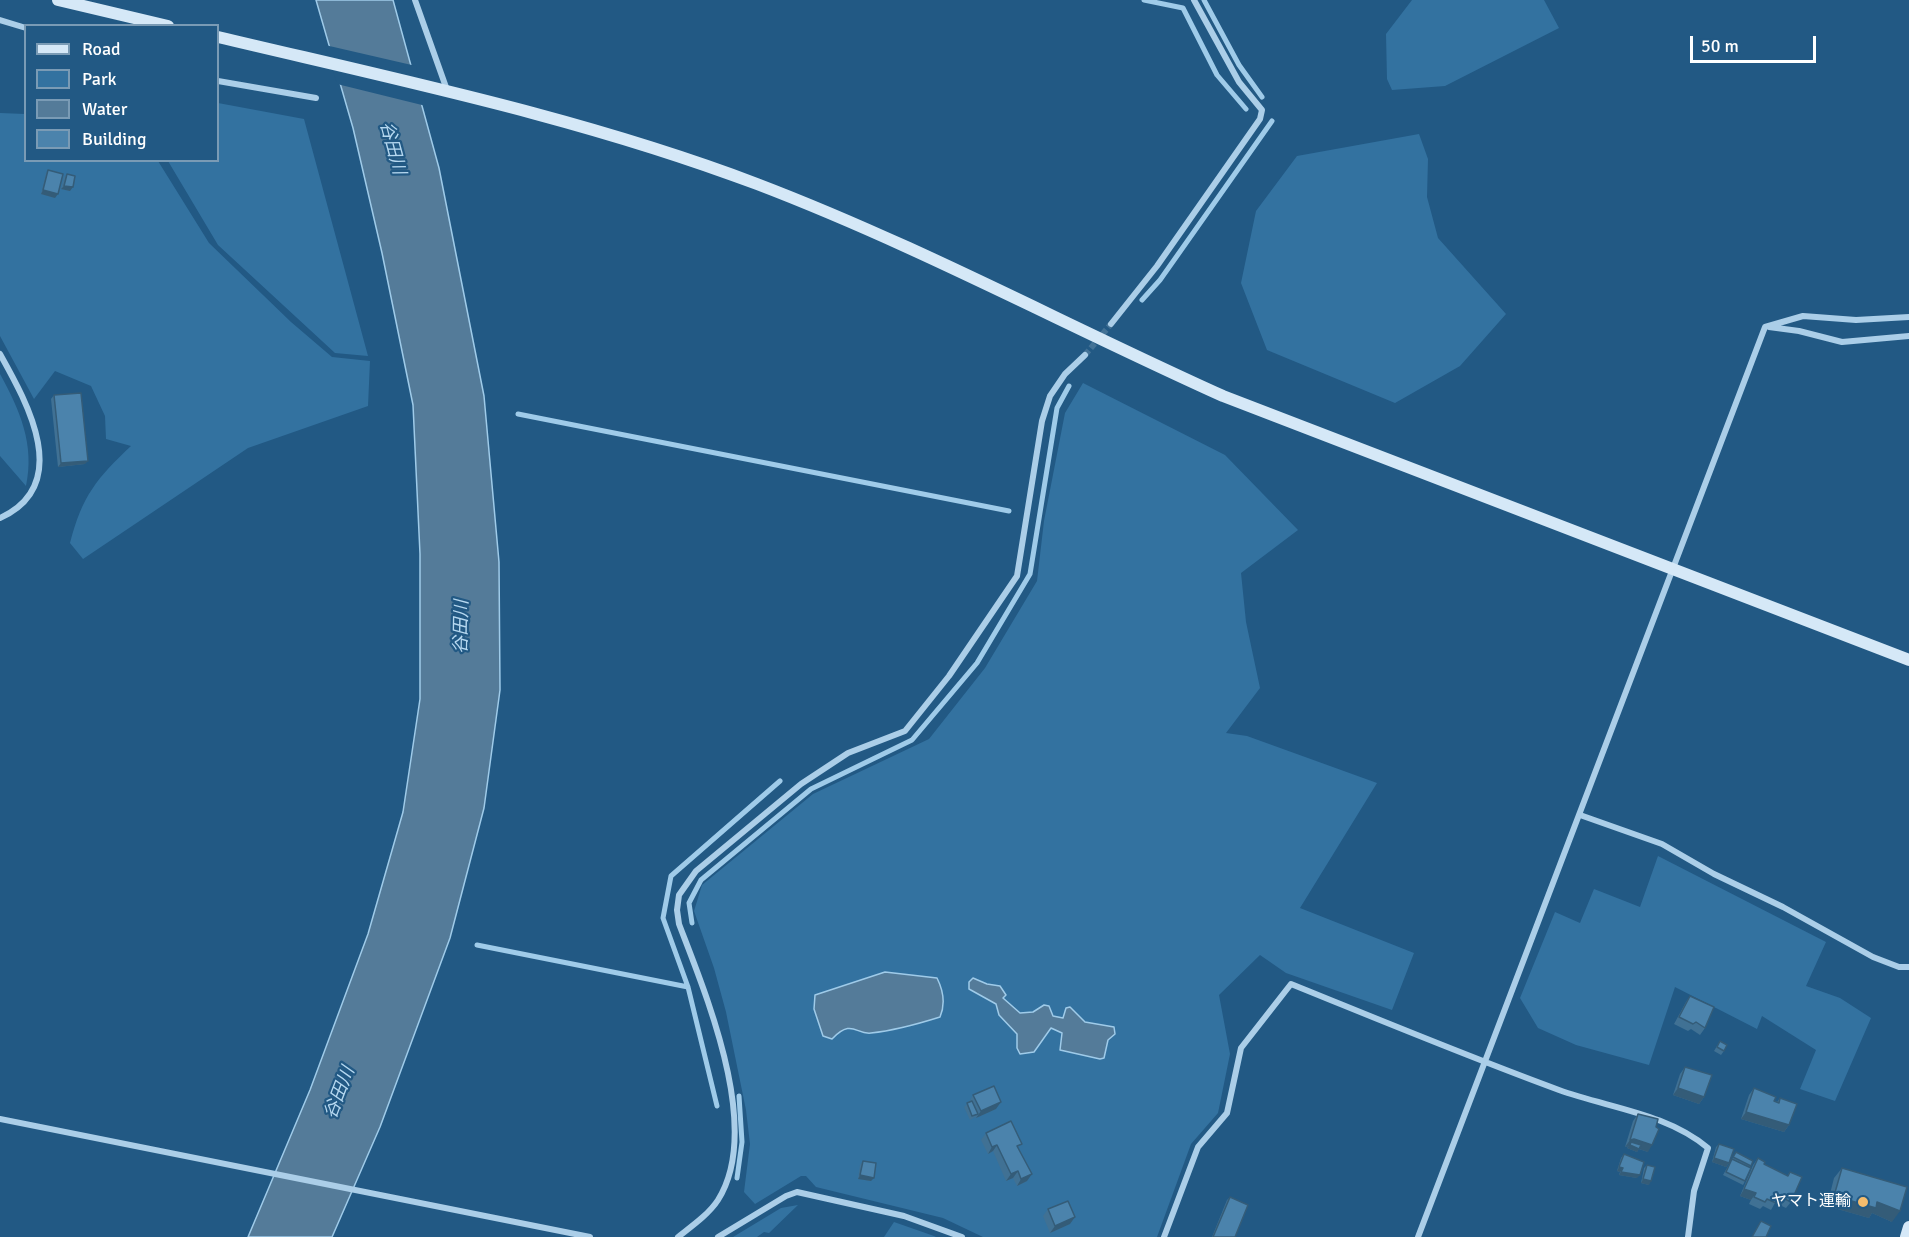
<!DOCTYPE html>
<meta charset="utf-8">
<style>
body{margin:0}
#map{position:relative;width:1909px;height:1237px;overflow:hidden;background:#225984;font-family:Signika,sans-serif}
canvas{display:block}
.legend{position:absolute;left:24px;top:24px;width:195px;height:138px;box-sizing:border-box;background:#225984;border:2px solid #7a9bb5;margin:0;padding:8px 10px;list-style:none;font-size:18px;color:#fff}
.legend li{display:flex;align-items:center;gap:12px;height:30px}
.legend b{width:30px;border:2px solid #7a9bb5}
.scale{position:absolute;left:1690px;top:36px;width:126px;height:27px;box-sizing:border-box;border:3px solid #fff;border-top:0;padding-left:8px;font-size:18px;line-height:21px;white-space:nowrap;color:#fff;-webkit-text-stroke:4px #225984;paint-order:stroke}
</style>
<div id="map">
<canvas width="1909" height="1237"></canvas>
<ul class="legend">
<li><b style="height:8px;background:#d5e8f7"></b>Road</li>
<li><b style="height:16px;background:#3372a0"></b>Park</li>
<li><b style="height:16px;background:#547b99"></b>Water</li>
<li><b style="height:16px;background:#4b83ac"></b>Building</li>
</ul>
<div class="scale">50 m</div>
</div>
<script>
const ctx = document.querySelector('canvas').getContext('2d');
ctx.lineJoin = 'round';
function fillPath(path, color) {
  ctx.fillStyle = color;
  ctx.fill(path, 'evenodd');
}
function stroke(path, color, width, dash) {
  ctx.strokeStyle = color;
  ctx.lineWidth = width;
  ctx.lineCap = dash ? 'butt' : 'round';
  ctx.setLineDash(dash || []);
  ctx.stroke(path);
}
function label(font, color, halo, rows, align = 'center') {
  ctx.font = font + ' Signika,"Noto Sans JP",sans-serif';
  ctx.lineWidth = 4.5;
  ctx.setLineDash([]);
  ctx.textBaseline = 'middle';
  ctx.strokeStyle = halo;
  ctx.fillStyle = color;
  for (const [text, x, y, turn = 0] of rows) {
    ctx.save();
    ctx.translate(x, y);
    ctx.rotate((+turn || 0) * Math.PI / 180);
    ctx.textAlign = isNaN(turn) ? turn : align;
    if (halo) ctx.strokeText(text, 0, 0);
    ctx.fillText(text, 0, 0);
    ctx.restore();
  }
}
fillPath(new Path2D(`
 M 1412,0 L 1544,0 L 1559,28 L 1445,86 L 1392,90 L 1387,79 L 1386,34 Z
 M 218,103 L 304,119 L 368,356 L 335,353 L 218,245 L 168,161 L 218,160 Z
 M 0,113 L 25,114 L 26,160 L 158,161 L 209,243 L 291,322 L 332,357 L 370,361 L 368,406 L 248,448 L 83,559 L 70,543 C 82,496 97,478 131,446 L 106,439 L 105,416 L 91,386 L 55,371 L 34,399 L 0,336 Z
 M 1419,134 L 1428,159 L 1427,197 L 1438,238 L 1506,314 L 1460,366 L 1395,403 L 1267,350 L 1241,283 L 1256,211 L 1297,156 Z
 M 0,374 C 20,410 35,445 26,486 L 0,456 Z
 M 1083,383 L 1225,455 L 1298,530 L 1241,573 L 1246,622 L 1260,688 L 1226,733 L 1247,736 L 1377,783 L 1300,908 L 1414,953 L 1392,1010 L 1286,973 L 1260,955 L 1219,995 L 1230,1054 L 1218,1113 L 1191,1144 L 1157,1237 L 983,1237 L 943,1218 L 816,1187 L 806,1176 L 801,1176 L 755,1204 L 744,1192 L 750,1144 L 746,1110 L 726,1012 L 714,968 L 694,911 L 702,885 L 813,794 L 929,739 L 985,668 L 1037,581 L 1044,521 L 1065,413 Z
 M 1658,856 L 1826,942 L 1806,986 L 1840,998 L 1871,1018 L 1835,1101 L 1800,1089 L 1816,1050 L 1762,1016 L 1757,1029 L 1675,987 L 1649,1065 L 1576,1045 L 1538,1028 L 1520,998 L 1555,912 L 1580,923 L 1594,889 L 1640,907 Z
 M 798,1205 L 769,1233 L 764,1232 L 757,1237 L 733,1237 L 781,1208 Z
 M 894,1222 L 934,1236 L 936,1237 L 884,1237 Z`), '#3372a0');
const water = new Path2D(`
 M 316,0 L 393,0 L 439,168 L 484,396 L 499,562 L 500,690 L 484,808 L 450,938 L 380,1127 L 332,1237 L 248,1237 L 310,1090 L 368,934 L 403,812 L 420,699 L 420,554 L 413,405 L 382,253 L 353,128 Z
 M 885,972 L 937,978 C 943,990 946,1003 940,1017 C 921,1023 890,1031 871,1033 C 856,1035 852,1018 832,1039 L 823,1036 L 814,1009 L 815,995 Z
 M 973,978 L 987,984 L 1000,986 L 1006,995 L 1003,998 L 1020,1013 L 1033,1012 L 1044,1005 L 1049,1006 L 1053,1016 L 1063,1018 L 1066,1008 L 1070,1007 L 1085,1022 L 1114,1027 L 1115,1034 L 1108,1040 L 1104,1058 L 1100,1059 L 1060,1050 L 1062,1033 L 1051,1028 L 1034,1052 L 1020,1054 L 1017,1048 L 1017,1034 L 999,1015 L 996,1004 L 969,989 L 969,982 Z`);
fillPath(water, '#547b99');
stroke(water, '#9fcbe9', 1.5);
fillPath(new Path2D(`
 M 325,45 L 416,66 L 426,106 L 337,84 Z`), '#225984');
stroke(new Path2D(`
 M 1144,0 L 1183,8 L 1217,75 L 1246,109
 M 1204,0 L 1239,65 L 1262,97
 M 1142,300 L 1160,280 L 1272,121
 M 518,414 L 1009,511
 M 692,923 L 689,903 L 701,880 L 811,789 L 912,740 L 977,663 L 1030,574 L 1057,408 L 1069,386
 M 477,945 L 688,987
 M 717,1106 L 688,987 L 663,918 L 671,876 L 780,781
 M 737,1178 L 742,1142 L 739,1096`), '#9fcbe9', 5);
stroke(new Path2D(`
 M 1085,355 L 1111,324`), '#437296', 6, [6, 3]);
stroke(new Path2D(`
 M 415,0 L 447,90
 M 0,20 L 26,28
 M 218,81 L 316,98
 M 1111,324 L 1157,266 L 1260,119 L 1262,110 L 1239,82 L 1194,0
 M 1769,327 L 1799,331 L 1842,342 L 1909,336
 M 0,354 C 28,404 73,485 0,518
 M 1580,815 L 1662,844 L 1714,874 L 1783,907 L 1873,957 L 1899,967 L 1909,967
 M 0,1119 L 590,1237
 M 678,1237 C 692,1226 709,1214 718,1200 C 763,1129 706,995 679,924 L 677,910 L 679,895 L 696,871 L 801,784 L 848,753 L 905,731 L 949,676 L 1017,576 L 1042,421 L 1050,396 L 1065,374 L 1085,355
 M 718,1237 L 786,1196 L 797,1192 L 904,1216 L 962,1237
 M 1164,1237 L 1198,1147 L 1227,1113 L 1241,1048 L 1291,984 C 1380,1020 1469,1057 1559,1090 C 1609,1108 1666,1113 1708,1148 L 1694,1191 L 1688,1237
 M 1418,1237 L 1765,327 L 1803,316 L 1856,320 L 1909,317`), '#abcee8', 6);
stroke(new Path2D(`
 M 58,0 L 168,26
 M 218,37 C 399,80 583,118 757,184 C 917,245 1067,326 1223,396 L 1909,660
 M 1906,1237 L 1909,1227`), '#d5e8f7', 12);
fillPath(new Path2D(`
 M 48,170 L 55,198 L 41,194 L 46,173 Z
 M 67,174 L 70,191 L 61,189 L 64,177 Z
 M 54,395 L 85,464 L 58,467 L 51,399 Z
 M 1690,996 L 1705,1028 L 1700,1035 L 1691,1029 L 1688,1031 L 1674,1024 L 1686,1002 Z
 M 1720,1041 L 1724,1051 L 1721,1055 L 1714,1051 Z
 M 1685,1067 L 1704,1097 L 1699,1104 L 1673,1095 L 1680,1074 Z
 M 1754,1088 L 1777,1102 L 1780,1098 L 1789,1125 L 1784,1132 L 1741,1119 L 1749,1095 Z
 M 973,1095 L 996,1109 L 976,1118 L 975,1117 L 970,1120 L 964,1107 L 969,1102 Z
 M 1638,1114 L 1648,1152 L 1639,1149 L 1637,1152 L 1627,1148 L 1629,1146 L 1625,1147 L 1633,1121 Z
 M 986,1133 L 1018,1148 L 1027,1181 L 1017,1186 L 1013,1178 L 1006,1181 L 993,1151 L 988,1154 L 981,1140 Z
 M 1719,1144 L 1729,1163 L 1726,1167 L 1712,1162 L 1716,1147 Z
 M 1736,1152 L 1753,1161 L 1749,1168 L 1745,1181 L 1743,1185 L 1723,1175 Z
 M 1624,1154 L 1637,1178 L 1619,1175 L 1620,1172 L 1617,1171 L 1621,1158 Z
 M 1758,1158 L 1764,1164 L 1787,1176 L 1790,1172 L 1791,1202 L 1786,1208 L 1775,1203 L 1771,1210 L 1763,1206 L 1760,1209 L 1749,1204 L 1751,1200 L 1740,1196 L 1753,1165 Z
 M 863,1161 L 871,1181 L 858,1179 L 860,1165 Z
 M 1647,1165 L 1649,1185 L 1641,1183 L 1644,1168 Z
 M 1842,1168 L 1892,1222 L 1872,1213 L 1869,1218 L 1827,1206 L 1834,1178 Z
 M 1230,1197 L 1235,1237 L 1212,1237 L 1227,1200 Z
 M 1048,1209 L 1070,1224 L 1050,1233 L 1043,1216 Z`), '#407194');
fillPath(new Path2D(`
 M 64,186 L 73,187 L 70,191 L 61,189 Z
 M 43,190 L 58,194 L 55,198 L 41,194 Z
 M 88,461 L 85,464 L 58,467 L 61,463 Z
 M 1678,1088 L 1704,1097 L 1699,1104 L 1673,1095 Z
 M 1001,1102 L 996,1109 L 976,1118 L 981,1111 Z
 M 1746,1112 L 1789,1125 L 1784,1132 L 1741,1119 Z
 M 1634,1139 L 1652,1145 L 1648,1152 L 1639,1149 L 1637,1152 L 1627,1148 L 1629,1146 L 1625,1147 L 1630,1140 Z
 M 997,1145 L 993,1151 L 988,1154 L 992,1147 Z
 M 1714,1158 L 1729,1163 L 1726,1167 L 1712,1162 Z
 M 1619,1167 L 1623,1168 L 1620,1172 L 1617,1171 Z
 M 1018,1171 L 1013,1178 L 1006,1181 L 1011,1174 Z
 M 1621,1172 L 1640,1175 L 1637,1178 L 1619,1175 Z
 M 1032,1174 L 1027,1181 L 1017,1186 L 1021,1179 Z
 M 860,1175 L 874,1178 L 871,1181 L 858,1179 Z
 M 1643,1179 L 1651,1181 L 1649,1185 L 1641,1183 Z
 M 1744,1189 L 1756,1193 L 1751,1200 L 1740,1196 Z
 M 1834,1196 L 1877,1202 L 1900,1211 L 1892,1222 L 1872,1213 L 1869,1218 L 1827,1206 Z
 M 1075,1217 L 1070,1224 L 1050,1233 L 1055,1226 Z`), '#345c78');
const building = new Path2D(`
 M 48,170 L 63,174 L 58,194 L 43,190 Z
 M 67,174 L 75,176 L 73,187 L 64,186 Z
 M 81,393 L 88,461 L 61,463 L 54,395 Z
 M 1690,996 L 1714,1007 L 1705,1028 L 1696,1022 L 1693,1024 L 1679,1017 Z
 M 1720,1041 L 1727,1045 L 1724,1051 L 1717,1047 Z
 M 1685,1067 L 1712,1075 L 1704,1097 L 1678,1088 Z
 M 994,1086 L 1001,1102 L 981,1111 L 973,1095 Z
 M 1754,1088 L 1776,1097 L 1774,1101 L 1779,1103 L 1780,1098 L 1797,1104 L 1789,1125 L 1746,1112 Z
 M 972,1101 L 978,1114 L 972,1116 L 967,1103 Z
 M 1638,1114 L 1658,1119 L 1656,1127 L 1659,1129 L 1652,1145 L 1634,1139 L 1630,1140 Z
 M 1011,1121 L 1022,1144 L 1017,1146 L 1032,1174 L 1021,1179 L 1018,1171 L 1011,1174 L 997,1145 L 992,1147 L 986,1133 Z
 M 1631,1142 L 1641,1145 L 1639,1149 L 1630,1145 Z
 M 1719,1144 L 1734,1149 L 1729,1163 L 1714,1158 Z
 M 1736,1152 L 1753,1161 L 1751,1166 L 1733,1157 Z
 M 1624,1154 L 1644,1162 L 1640,1175 L 1621,1172 L 1623,1168 L 1619,1167 Z
 M 1758,1158 L 1765,1162 L 1764,1164 L 1788,1176 L 1790,1172 L 1802,1177 L 1791,1202 L 1779,1196 L 1776,1203 L 1767,1199 L 1765,1202 L 1754,1197 L 1756,1193 L 1744,1189 Z
 M 1732,1159 L 1751,1168 L 1745,1181 L 1726,1172 Z
 M 863,1161 L 876,1163 L 874,1178 L 860,1175 Z
 M 1647,1165 L 1655,1167 L 1651,1181 L 1643,1179 Z
 M 1842,1168 L 1907,1187 L 1900,1211 L 1877,1202 L 1876,1208 L 1834,1196 Z
 M 1230,1197 L 1248,1205 L 1235,1237 L 1213,1237 Z
 M 1068,1201 L 1075,1217 L 1055,1226 L 1048,1209 Z
 M 1761,1221 L 1771,1226 L 1766,1237 L 1752,1237 Z`);
fillPath(building, '#4b83ac');
stroke(building, '#345c78', 1.5);
for (const [x, y, r, color] of [
 [1863,1202,6,"#f4bc6d"]
]) {
  const dot = new Path2D();
  dot.arc(x, y, r, 0, 2 * Math.PI);
  ctx.fillStyle = color;
  ctx.fill(dot);
  stroke(dot, '#225984', 2);
}
label('16px', '#fff', '#225984', [
 ["ヤマト運輸",1851,1202]
], 'right');
label('italic 18px', '#b6d8f0', '#225984', [
 ["谷田川",392,148,75],
 ["谷田川",462,627,-89],
 ["谷田川",340,1093,-69]
]);
</script>
